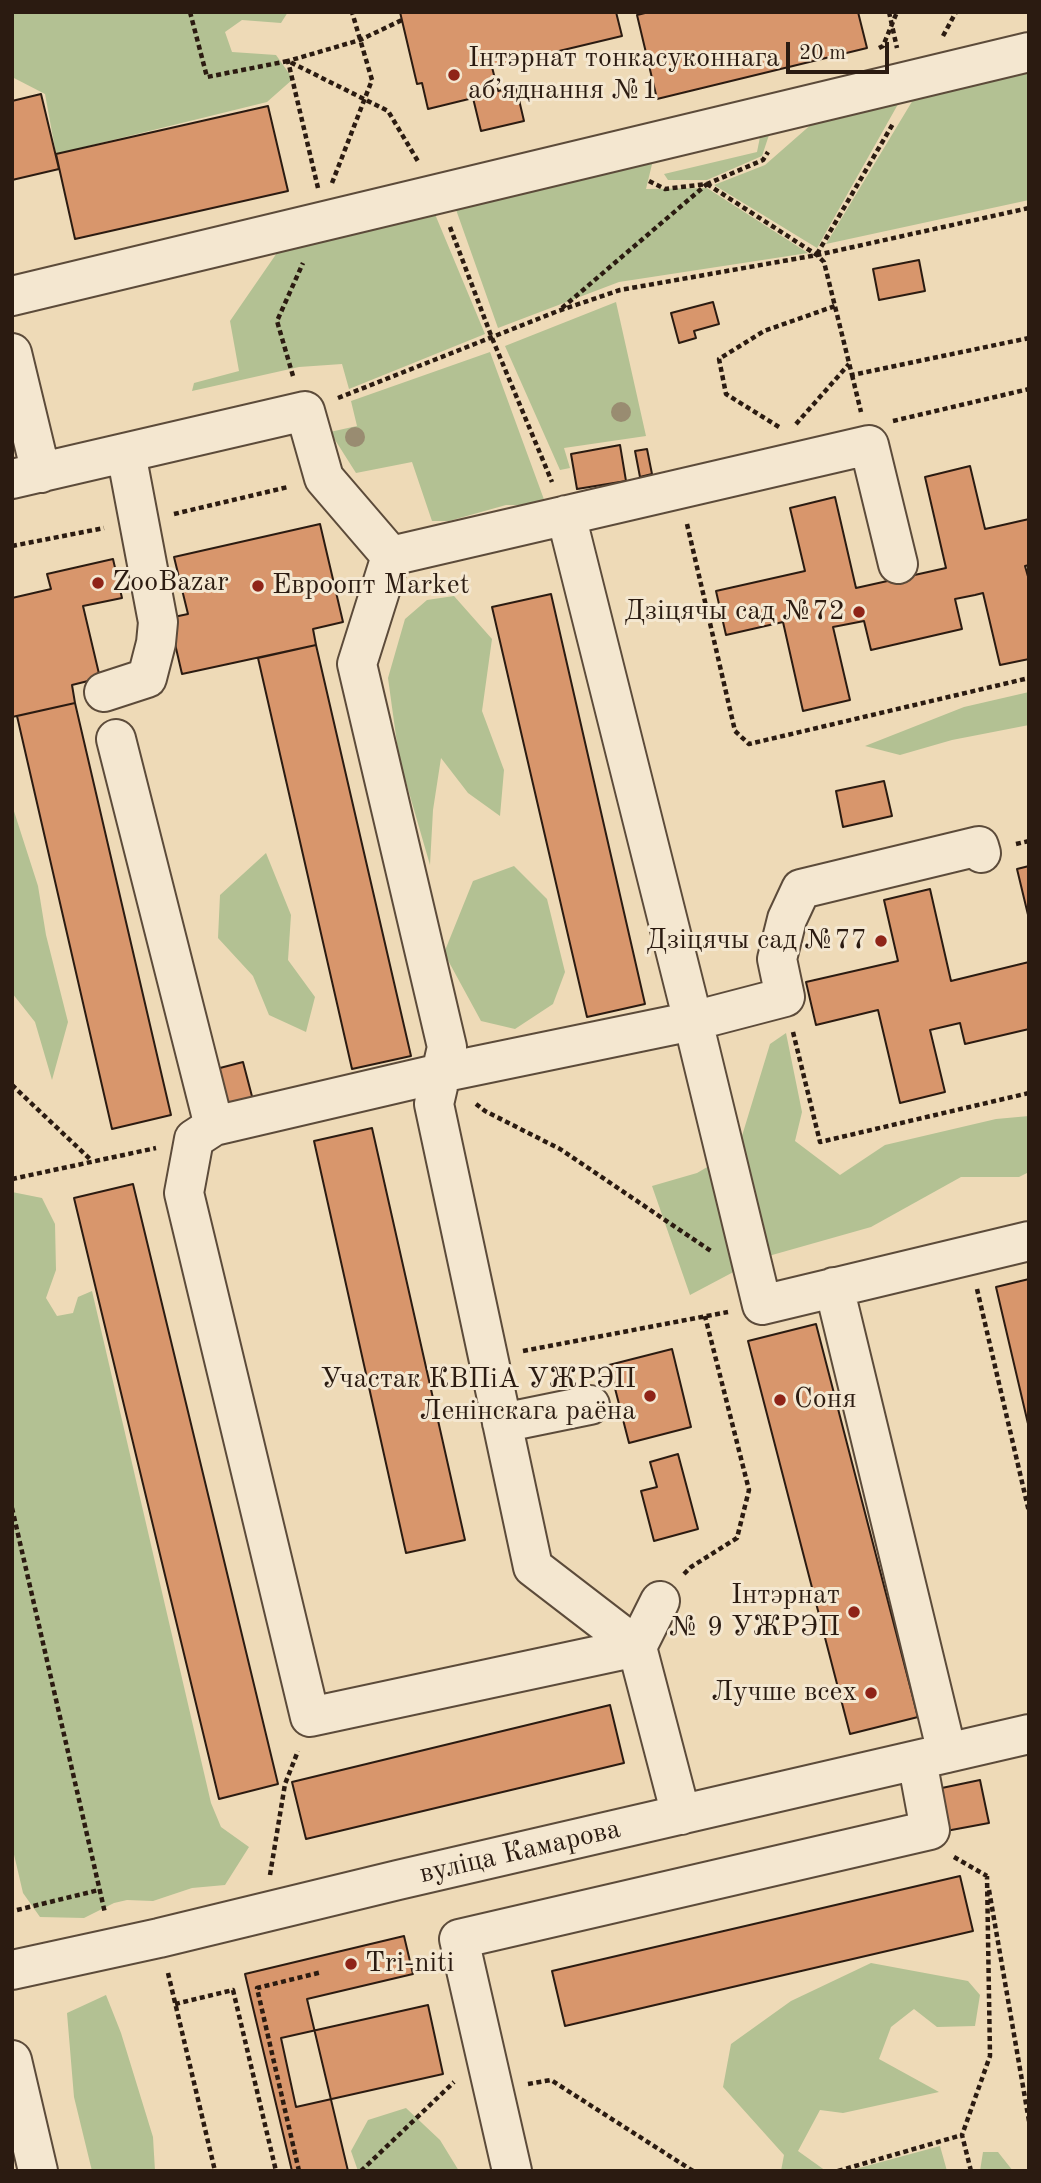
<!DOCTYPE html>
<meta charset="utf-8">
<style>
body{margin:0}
#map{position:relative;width:1041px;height:2183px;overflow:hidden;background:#eedab7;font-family:"Old Standard TT",serif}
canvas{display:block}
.frame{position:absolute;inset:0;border:14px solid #2b1b11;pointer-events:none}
.scale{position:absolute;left:786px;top:42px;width:103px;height:32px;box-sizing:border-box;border:4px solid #2b1b11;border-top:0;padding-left:9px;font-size:21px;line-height:24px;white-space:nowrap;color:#2b1b11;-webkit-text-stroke:5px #f4e7d0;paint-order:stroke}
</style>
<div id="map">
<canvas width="1041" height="2183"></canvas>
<div class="frame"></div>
<div class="scale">20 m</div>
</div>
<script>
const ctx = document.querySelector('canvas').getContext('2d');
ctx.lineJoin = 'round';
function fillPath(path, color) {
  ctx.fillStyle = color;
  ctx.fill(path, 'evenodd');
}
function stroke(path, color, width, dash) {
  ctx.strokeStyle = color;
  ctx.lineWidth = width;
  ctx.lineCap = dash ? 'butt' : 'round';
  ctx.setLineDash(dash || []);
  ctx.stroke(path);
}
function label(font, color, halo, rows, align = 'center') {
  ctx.font = font + ' "Old Standard TT",serif';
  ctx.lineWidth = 6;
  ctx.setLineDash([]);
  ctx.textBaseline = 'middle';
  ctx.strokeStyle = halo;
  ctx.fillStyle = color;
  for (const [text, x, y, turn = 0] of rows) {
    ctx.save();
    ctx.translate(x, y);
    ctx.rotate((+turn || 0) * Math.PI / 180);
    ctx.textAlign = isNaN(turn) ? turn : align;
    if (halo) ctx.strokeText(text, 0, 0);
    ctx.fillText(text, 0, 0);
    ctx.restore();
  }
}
fillPath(new Path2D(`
 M 12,12 L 288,12 L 281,23 L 242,20 L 225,32 L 232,52 L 276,55 L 293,79 L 267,102 L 56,154 L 45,94 L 12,77 Z
 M 1029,64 L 1029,200 L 826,244 L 919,90 Z
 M 906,90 L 817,248 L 714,185 L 765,165 L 822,115 Z
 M 771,129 L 762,156 L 707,180 L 668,180 L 664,174 L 757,152 L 761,132 Z
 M 654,156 L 646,189 L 707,188 L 808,253 L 619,282 L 498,328 L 454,204 Z
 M 432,207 L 485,334 L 349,389 L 342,364 L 299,367 L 192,391 L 194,383 L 239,371 L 230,321 L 281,247 Z
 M 616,302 L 646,436 L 564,448 L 570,468 L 560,470 L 505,346 Z
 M 490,352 L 546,505 L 506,505 L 449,521 L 432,521 L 412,462 L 356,473 L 330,432 L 357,426 L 351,401 Z
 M 454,596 L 492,639 L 482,711 L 504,770 L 500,816 L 468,793 L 441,758 L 433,810 L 430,865 L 399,758 L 388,678 L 405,619 L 427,600 Z
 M 1029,692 L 1029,725 L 952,740 L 900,755 L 865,746 L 964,707 Z
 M 12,805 L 38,886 L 46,935 L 68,1022 L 52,1080 L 35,1022 L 12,993 Z
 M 266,853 L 291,915 L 288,960 L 315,997 L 306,1032 L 269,1015 L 253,976 L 218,938 L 220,895 Z
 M 514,866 L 547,899 L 565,972 L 553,1004 L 515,1029 L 481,1021 L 444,953 L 473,881 Z
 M 786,1033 L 802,1112 L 795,1141 L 840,1175 L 885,1145 L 996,1119 L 1029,1116 L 1029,1172 L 1019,1177 L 961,1177 L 871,1227 L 758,1259 L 690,1295 L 652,1186 L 697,1173 L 738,1149 L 770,1044 Z
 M 12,1192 L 42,1198 L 55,1224 L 56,1270 L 46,1298 L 57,1316 L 73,1313 L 78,1297 L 92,1291 L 211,1803 L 221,1827 L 249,1847 L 225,1885 L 192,1888 L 153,1901 L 127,1900 L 114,1903 L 84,1918 L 40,1917 L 23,1893 L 12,1846 Z
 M 871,1963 L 968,1981 L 980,1995 L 975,2026 L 937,2027 L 914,2009 L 891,2027 L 879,2059 L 939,2092 L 843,2113 L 820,2110 L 798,2151 L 826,2171 L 781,2171 L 784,2155 L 723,2087 L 731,2044 L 791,2001 Z
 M 106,1995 L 121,2033 L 153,2137 L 155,2171 L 92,2171 L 74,2097 L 67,2013 Z
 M 406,2108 L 440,2140 L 459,2171 L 358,2171 L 351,2151 L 368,2120 Z
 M 940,2146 L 947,2171 L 848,2171 Z
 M 983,2152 L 998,2152 L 1013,2171 L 980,2171 Z`), '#b3c193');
const building = new Path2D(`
 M 400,12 L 616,12 L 622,36 L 492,67 L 498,91 L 516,87 L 524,121 L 481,131 L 473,98 L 428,109 L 422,83 L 417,84 Z
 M 649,12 L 858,12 L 867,48 L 657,99 L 637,15 Z
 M 41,94 L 59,169 L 12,180 L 12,101 Z
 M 268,106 L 288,191 L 75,239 L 56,154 Z
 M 919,260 L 925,291 L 879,300 L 873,269 Z
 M 713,302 L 719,324 L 694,331 L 696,338 L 679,343 L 671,313 Z
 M 620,445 L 626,481 L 577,489 L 571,454 Z
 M 647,449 L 652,474 L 640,477 L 635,451 Z
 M 970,466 L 985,529 L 1029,519 L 1029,565 L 1025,566 L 1029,580 L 1029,659 L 1000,665 L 983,593 L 975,595 L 955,599 L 962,629 L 871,650 L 864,621 L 833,627 L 850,700 L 803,711 L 783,622 L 726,635 L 716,591 L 805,571 L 790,508 L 835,497 L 856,588 L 946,568 L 925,477 Z
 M 320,524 L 343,622 L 313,629 L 316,645 L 182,674 L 169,618 L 188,614 L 174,557 Z
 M 113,559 L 122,598 L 83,606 L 100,678 L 72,685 L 75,703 L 12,717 L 12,598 L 51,589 L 47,574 Z
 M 551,594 L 645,1004 L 587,1017 L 492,607 Z
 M 316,645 L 411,1056 L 352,1069 L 258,658 Z
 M 75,703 L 171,1115 L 112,1129 L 17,716 Z
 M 884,781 L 892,816 L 843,827 L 836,791 Z
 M 1029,866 L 1029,919 L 1017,869 Z
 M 930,889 L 951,981 L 1029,962 L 1029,1029 L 965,1044 L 960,1023 L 930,1030 L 945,1092 L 900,1103 L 878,1010 L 816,1025 L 806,982 L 898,961 L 884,900 Z
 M 243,1062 L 254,1104 L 226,1111 L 216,1069 Z
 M 372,1128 L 465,1540 L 406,1553 L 314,1141 Z
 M 133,1184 L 278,1784 L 219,1799 L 74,1198 Z
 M 1029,1279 L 1029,1428 L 996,1287 Z
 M 816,1324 L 918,1717 L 850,1734 L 748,1341 Z
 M 672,1349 L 691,1427 L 629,1443 L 609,1365 Z
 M 678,1454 L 698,1529 L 654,1541 L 641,1491 L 657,1487 L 650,1462 Z
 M 610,1705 L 624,1763 L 306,1839 L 292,1782 Z
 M 980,1780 L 989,1823 L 946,1831 L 937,1789 Z
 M 960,1876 L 973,1931 L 565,2026 L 552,1971 Z
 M 404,1936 L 413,1974 L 307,1999 L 348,2171 L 292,2171 L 245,1974 Z
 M 428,2005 L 443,2074 L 296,2107 L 281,2038 Z`);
fillPath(building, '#d8966c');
stroke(building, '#2b1b11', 2);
const minor = new Path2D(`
 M 12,296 L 1029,52
 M 12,353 L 41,473
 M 12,479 L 305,411 L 324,478 L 391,556 L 357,664 L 447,1047 L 434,1104 L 533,1567 L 637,1647 L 660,1601
 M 566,515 L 693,1021 L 762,1305 L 1029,1241
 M 391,556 L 869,445 L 898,564
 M 104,692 L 147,678 L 156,643 L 158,622 L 126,453
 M 116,739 L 214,1126
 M 834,1287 L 947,1753
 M 502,1423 L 590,1405
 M 681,1815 L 637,1647 L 310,1717 L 184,1193 L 194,1139 L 214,1126 L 441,1073 L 693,1021 L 785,997 L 777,959 L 787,919 L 801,889 L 979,846 L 981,853
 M 12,1970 L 159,1938 L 398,1880 L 1029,1734
 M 12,2060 L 38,2171
 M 512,2171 L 459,1939 L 930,1830 L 917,1760`);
stroke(minor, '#5c4b3a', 42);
stroke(new Path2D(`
 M 190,12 L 207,77 L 288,61 L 388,111 L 419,163
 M 889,12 L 897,48
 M 943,36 L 956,12
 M 879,48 L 883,46 L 897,12
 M 649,181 L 665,189 L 707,184 L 763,160 L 768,152
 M 332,183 L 372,80 L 352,12
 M 707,184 L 817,255 L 824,262 L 852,375 L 1029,338
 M 318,188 L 288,61 L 360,40 L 402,20
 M 450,227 L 492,338 L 552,482
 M 817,254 L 894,122
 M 562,308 L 707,184
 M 852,375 L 861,412
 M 293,376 L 277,321 L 303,263
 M 338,398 L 558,311 L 620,290 L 817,255 L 1029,208
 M 893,421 L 1029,389
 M 796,424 L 849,364
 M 779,427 L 726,394 L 719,359 L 764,331 L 835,306
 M 174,514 L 288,487
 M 687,524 L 735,731 L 749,744 L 1029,678
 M 12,546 L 104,528
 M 1016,844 L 1029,841
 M 793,1032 L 820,1142 L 1029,1093
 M 12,1085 L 92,1161
 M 476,1104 L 485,1111 L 560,1149 L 711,1251
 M 12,1179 L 156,1148
 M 977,1289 L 1029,1512
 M 523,1351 L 728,1312
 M 12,1508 L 105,1913
 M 684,1574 L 691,1567 L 737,1538 L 749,1490 L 705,1316
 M 954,1857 L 987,1876
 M 270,1875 L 285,1784 L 298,1751
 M 989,1890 L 1029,2121
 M 17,1910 L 99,1890
 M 168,1973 L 215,2171
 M 175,2004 L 233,1990 L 276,2171
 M 528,2084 L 551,2080 L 693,2171
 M 299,2171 L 257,1988 L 322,1972
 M 361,2171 L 454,2082
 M 838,2171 L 962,2135
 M 971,2171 L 962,2135 L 990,2056 L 987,1876`), '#2b1b11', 4.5, [5, 3.5]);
stroke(minor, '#f4e7d0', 38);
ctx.fillStyle = '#998c71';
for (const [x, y] of [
 [621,412],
 [355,437]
]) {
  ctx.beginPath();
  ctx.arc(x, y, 10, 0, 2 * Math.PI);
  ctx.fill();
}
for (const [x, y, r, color] of [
 [454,75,7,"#8f2418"],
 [98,583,7,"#8f2418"],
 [258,586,7,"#8f2418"],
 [859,612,7,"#8f2418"],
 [881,941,7,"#8f2418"],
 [650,1396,7,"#8f2418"],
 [780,1400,7,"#8f2418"],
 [854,1612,7,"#8f2418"],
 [871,1693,7,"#8f2418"],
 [351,1964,7,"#8f2418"]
]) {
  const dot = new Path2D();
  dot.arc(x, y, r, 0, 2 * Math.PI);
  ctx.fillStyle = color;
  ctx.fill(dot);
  stroke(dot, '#f4e7d0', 2.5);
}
label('28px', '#2b1b11', '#f4e7d0', [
 ["Інтэрнат тонкасуконнага",468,59],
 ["абʼяднання №1",468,91],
 ["ZooBazar",112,583],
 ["Евроопт Market",272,586],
 ["Дзіцячы сад №72",845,612,"right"],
 ["Дзіцячы сад №77",867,941,"right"],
 ["Участак КВПіА УЖРЭП",636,1380,"right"],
 ["Ленінскага раёна",636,1412,"right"],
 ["Соня",794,1400],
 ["Інтэрнат",840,1596,"right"],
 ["№ 9 УЖРЭП",840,1628,"right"],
 ["Лучше всех",857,1693,"right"],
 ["Tri-niti",365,1964]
], 'left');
label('28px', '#2b1b11', '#f4e7d0', [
 ["вуліца Камарова",520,1852,-13]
]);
</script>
